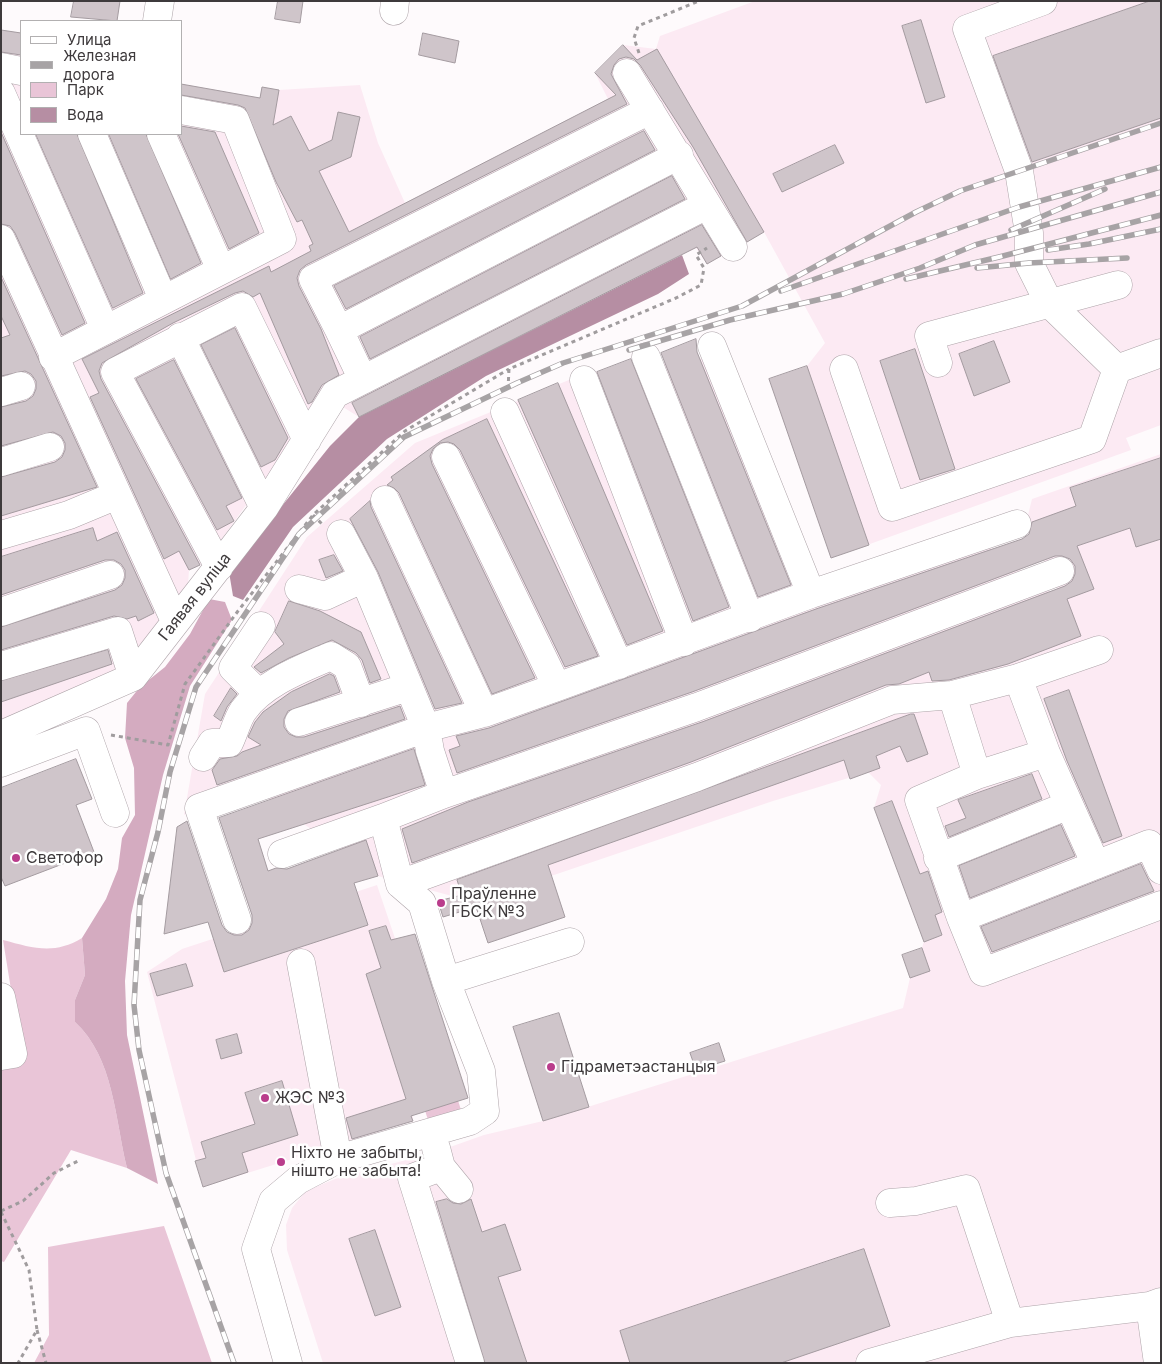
<!DOCTYPE html>
<meta charset="utf-8">
<style>
body{margin:0}
#map{position:relative;width:1162px;height:1364px;overflow:hidden;background:#fefafc;font-family:Inter,sans-serif}
canvas{display:block}
.frame{position:absolute;inset:0;border:2px solid #3e3a3c;pointer-events:none}
.legend{position:absolute;left:20px;top:20px;width:162px;height:115px;box-sizing:border-box;background:#fff;border:1px solid #b2b0b1;margin:0;padding:6px 9px;list-style:none;font-size:15px;color:#3e3a3c}
.legend li{display:flex;align-items:center;gap:10px;height:25px}
.legend b{width:25px;border:1px solid #b2b0b1}
</style>
<div id="map">
<canvas width="1162" height="1364"></canvas>
<div class="frame"></div>
<ul class="legend">
<li><b style="height:6px;background:#fff"></b>Улица</li>
<li><b style="height:6px;background:#a7a3a5"></b>Железная дорога</li>
<li><b style="height:14px;background:#e9c5d7"></b>Парк</li>
<li><b style="height:14px;background:#b68ea3"></b>Вода</li>
</ul>
</div>
<script>
const ctx = document.querySelector('canvas').getContext('2d');
ctx.lineJoin = 'round';
function fillPath(path, color) {
  ctx.fillStyle = color;
  ctx.fill(path, 'evenodd');
}
function stroke(path, color, width, dash) {
  ctx.strokeStyle = color;
  ctx.lineWidth = width;
  ctx.lineCap = dash ? 'butt' : 'round';
  ctx.setLineDash(dash || []);
  ctx.stroke(path);
}
function label(font, color, halo, rows, align = 'center') {
  ctx.font = font + ' Inter,sans-serif';
  ctx.lineWidth = 5;
  ctx.setLineDash([]);
  ctx.textBaseline = 'middle';
  ctx.strokeStyle = halo;
  ctx.fillStyle = color;
  for (const [text, x, y, turn = 0] of rows) {
    ctx.save();
    ctx.translate(x, y);
    ctx.rotate((+turn || 0) * Math.PI / 180);
    ctx.textAlign = isNaN(turn) ? turn : align;
    if (halo) ctx.strokeText(text, 0, 0);
    ctx.fillText(text, 0, 0);
    ctx.restore();
  }
}
fillPath(new Path2D(`
 M 755,1 L 1161,1 L 1161,425 L 1126,438 L 1131,450 L 831,558 L 769,379 L 807,366 L 825,343 L 764,232 L 707,264 L 696,248 L 359,417 L 325,396 L 205,562 L 189,570 L 185,629 L 74,695 L 1,723 L 1,31 L 21,33 L 21,134 L 181,134 L 181,84 L 260,98 L 262,87 L 279,90 L 360,85 L 378,143 L 405,203 L 608,99 L 595,73 L 623,45 L 656,49 L 660,36 Z
 M 716,357 L 804,606 L 974,536 L 1063,601 L 1026,523 L 1032,499 L 1161,454 L 1161,1363 L 323,1363 L 287,1250 L 286,1225 L 292,1208 L 306,1191 L 335,1179 L 436,1152 L 484,1135 L 543,1121 L 903,1008 L 910,978 L 930,971 L 922,948 L 924,941 L 874,808 L 881,785 L 868,772 L 773,801 L 474,902 L 378,876 L 244,782 L 184,815 L 205,694 L 307,537 L 415,443 L 586,373 Z
 M 377,885 L 403,962 L 413,1121 L 203,1187 L 147,972 L 182,949 Z`), '#fceaf3');
fillPath(new Path2D(`
 M 82,938 L 85,975 L 75,1000 L 75,1022 C 114,1058 115,1119 127,1168 L 71,1150 L 4,1262 L 1,1261 L 1,1068 L 23,1064 L 3,940 C 33,948 54,955 82,938 Z
 M 445,1059 L 461,1110 L 428,1120 L 412,1070 Z
 M 164,1226 L 212,1363 L 34,1363 L 49,1335 L 48,1247 Z`), '#e9c5d7');
fillPath(new Path2D(`
 M 209,599 L 225,602 L 232,620 L 190,686 L 163,775 L 131,915 L 125,981 L 127,1035 L 158,1184 L 127,1168 C 115,1119 114,1058 75,1022 L 75,1000 L 85,975 L 82,938 L 106,899 L 118,869 L 122,838 L 135,815 L 134,768 L 125,738 L 127,703 L 140,687 L 165,667 L 190,634 Z`), '#d4abc0');
fillPath(new Path2D(`
 M 682,255 L 689,274 L 658,294 L 486,376 L 387,439 L 293,527 L 243,600 L 233,596 L 229,572 L 330,446 L 359,417 Z`), '#b68ea3');
const building = new Path2D(`
 M 74,1 L 120,1 L 117,21 L 71,17 Z
 M 278,1 L 303,1 L 300,23 L 275,19 Z
 M 1150,1 L 1161,1 L 1161,118 L 1032,162 L 993,56 Z
 M 921,20 L 945,97 L 926,103 L 902,26 Z
 M 1,30 L 21,33 L 21,55 L 1,52 Z
 M 423,33 L 459,41 L 455,63 L 419,55 Z
 M 623,45 L 637,60 L 657,49 L 764,232 L 747,242 L 693,147 L 640,65 L 634,59 L 626,57 L 619,59 L 614,65 L 611,74 L 627,104 L 306,265 L 300,270 L 297,278 L 299,286 L 321,329 L 339,375 L 322,385 L 312,402 L 308,404 L 260,293 L 253,297 L 243,291 L 235,293 L 173,323 L 102,363 L 99,371 L 101,379 L 200,565 L 189,570 L 179,551 L 164,559 L 90,397 L 99,393 L 82,359 L 269,266 L 271,272 L 311,251 L 309,246 L 313,244 L 302,220 L 297,222 L 276,182 L 245,108 L 238,105 L 181,95 L 181,84 L 260,98 L 262,87 L 279,90 L 273,125 L 291,116 L 309,151 L 332,140 L 338,112 L 360,117 L 351,157 L 319,171 L 349,232 L 616,95 L 595,73 Z
 M 181,126 L 215,132 L 259,233 L 229,249 L 178,134 L 181,134 Z
 M 644,131 L 655,150 L 346,309 L 334,286 Z
 M 1,132 L 85,323 L 62,335 L 15,233 L 10,226 L 1,224 Z
 M 36,134 L 77,134 L 143,293 L 113,308 Z
 M 109,134 L 146,134 L 201,263 L 171,279 Z
 M 835,145 L 844,163 L 782,192 L 773,174 Z
 M 672,176 L 685,199 L 370,359 L 360,337 Z
 M 702,225 L 721,256 L 707,264 L 697,247 L 359,417 L 352,403 Z
 M 1,277 L 97,487 L 1,516 L 1,477 L 55,462 L 62,457 L 65,450 L 65,443 L 61,436 L 53,432 L 1,446 L 1,407 L 26,401 L 33,396 L 36,389 L 36,381 L 31,374 L 25,371 L 1,376 L 1,338 L 10,335 L 1,316 Z
 M 235,328 L 288,438 L 275,460 L 261,467 L 201,345 Z
 M 696,339 L 697,352 L 791,585 L 758,597 L 661,353 Z
 M 994,341 L 1010,382 L 974,396 L 959,354 Z
 M 915,349 L 955,469 L 920,480 L 880,361 Z
 M 631,359 L 729,607 L 693,621 L 597,372 Z
 M 174,360 L 242,498 L 226,506 L 234,521 L 217,530 L 136,379 Z
 M 807,366 L 869,545 L 831,558 L 769,379 Z
 M 558,383 L 663,631 L 627,645 L 518,400 Z
 M 487,419 L 598,656 L 565,667 L 460,450 L 454,444 L 448,442 L 440,443 L 433,449 L 430,456 L 432,464 L 535,678 L 492,694 L 399,493 L 394,488 L 387,485 L 393,480 L 391,477 L 442,440 Z
 M 1161,458 L 1161,539 L 1136,547 L 1130,528 L 1077,546 L 1094,589 L 1067,599 L 1081,636 L 1008,664 L 949,680 L 932,681 L 929,672 L 899,684 L 886,685 L 691,762 L 412,863 L 402,829 L 468,802 L 702,722 L 1065,586 L 1072,581 L 1075,574 L 1075,566 L 1070,559 L 1062,556 L 1055,556 L 692,692 L 457,773 L 449,750 L 460,746 L 456,736 L 489,728 L 816,609 L 1022,539 L 1029,534 L 1032,522 L 1076,506 L 1070,488 Z
 M 370,501 L 371,507 L 462,703 L 435,709 L 378,572 L 350,519 Z
 M 93,528 L 97,541 L 117,532 L 154,613 L 138,621 L 136,616 L 127,619 L 114,616 L 1,650 L 1,627 L 115,590 L 122,585 L 125,578 L 125,570 L 121,564 L 114,560 L 105,560 L 1,595 L 1,557 Z
 M 334,555 L 343,571 L 326,578 L 319,560 Z
 M 289,601 L 320,611 L 361,632 L 381,679 L 370,683 L 362,660 L 356,653 L 332,640 L 289,658 L 261,673 L 254,667 L 284,644 L 275,632 Z
 M 108,650 L 112,664 L 1,702 L 1,681 Z
 M 330,674 L 334,676 L 340,692 L 288,711 L 284,719 L 284,727 L 289,734 L 296,737 L 304,737 L 400,706 L 405,719 L 217,785 L 212,770 L 220,759 L 237,756 L 242,752 L 261,745 L 248,737 L 255,722 L 263,712 L 291,692 Z
 M 231,688 L 237,694 L 227,707 L 221,721 L 214,716 Z
 M 1069,690 L 1122,836 L 1103,843 L 1067,761 L 1044,699 Z
 M 911,714 L 914,714 L 928,754 L 907,762 L 900,746 L 876,756 L 880,768 L 850,779 L 844,760 L 548,865 L 565,917 L 488,943 L 476,907 L 443,917 L 438,901 L 462,895 L 457,880 Z
 M 414,749 L 425,785 L 258,839 L 268,871 L 276,868 L 287,869 L 366,840 L 378,876 L 354,883 L 368,925 L 224,972 L 208,922 L 164,934 L 177,827 L 187,821 L 222,925 L 227,932 L 234,935 L 242,935 L 249,930 L 252,923 L 252,915 L 219,818 Z
 M 76,759 L 92,799 L 76,805 L 94,852 L 5,886 L 1,877 L 1,788 Z
 M 1032,774 L 1042,799 L 949,837 L 945,826 L 966,818 L 958,800 Z
 M 892,801 L 920,874 L 928,871 L 942,912 L 935,915 L 942,935 L 924,942 L 874,808 Z
 M 1061,825 L 1075,856 L 970,898 L 959,866 Z
 M 1141,864 L 1154,891 L 992,952 L 981,927 Z
 M 386,926 L 391,940 L 415,934 L 468,1098 L 411,1116 L 413,1121 L 352,1139 L 346,1118 L 406,1099 L 366,974 L 381,968 L 369,931 Z
 M 922,948 L 930,971 L 910,978 L 902,955 Z
 M 186,964 L 193,986 L 157,996 L 150,974 Z
 M 559,1013 L 589,1107 L 543,1121 L 513,1027 Z
 M 237,1034 L 242,1053 L 221,1059 L 216,1040 Z
 M 719,1043 L 725,1061 L 696,1070 L 690,1053 Z
 M 282,1081 L 298,1135 L 242,1153 L 248,1172 L 203,1187 L 195,1161 L 206,1158 L 201,1142 L 255,1124 L 245,1093 Z
 M 447,1199 L 453,1203 L 461,1204 L 471,1199 L 482,1232 L 505,1224 L 521,1270 L 498,1277 L 527,1363 L 485,1363 L 436,1202 Z
 M 375,1230 L 401,1307 L 375,1316 L 349,1239 Z
 M 864,1249 L 890,1326 L 781,1363 L 630,1363 L 620,1331 Z`);
fillPath(building, '#cfc5ca');
stroke(building, '#a49ba0', 1);
const minor = new Path2D(`
 M 394,11 L 395,1
 M 157,21 L 160,1
 M 1,67 L 21,71
 M 627,73 L 733,247
 M 1,93 L 105,329
 M 92,134 L 163,299
 M 161,134 L 221,270
 M 1,239 L 175,621
 M 339,330 L 313,279 L 650,110
 M 180,337 L 264,508
 M 712,346 L 811,594
 M 53,357 L 282,239 L 235,120 L 181,110
 M 646,357 L 750,618
 M 938,363 L 929,336 L 1118,285
 M 844,369 L 892,507 L 1092,439 L 1117,369 L 1049,303 L 1029,263 L 1029,233 L 1019,171 L 967,29 L 1043,1
 M 1117,369 L 1161,353
 M 363,380 L 339,330 L 679,155
 M 584,380 L 684,642
 M 1,392 L 21,386
 M 505,412 L 619,665
 M 446,457 L 557,687
 M 1,462 L 50,447
 M 385,500 L 484,713
 M 341,534 L 364,578 L 426,728 L 430,751 L 444,794
 M 1,535 L 69,515 L 117,495
 M 219,567 L 115,372 L 242,307 L 307,440
 M 299,589 L 325,596 L 364,578
 M 1,612 L 110,575
 M 1,666 L 118,631 L 133,677
 M 1018,678 L 1046,753 L 1096,865
 M 259,694 L 233,668 L 261,626
 M 952,695 L 977,775 L 919,800 L 961,918 L 1149,844 L 1161,870
 M 299,722 L 408,687
 M 1,735 L 133,677 L 264,508 L 335,394 L 707,205
 M 203,757 L 212,743 L 229,743 C 234,733 237,720 243,711 C 263,683 301,669 331,656 L 347,666 L 361,703
 M 1,763 L 86,731 L 115,813
 M 977,775 L 1046,753
 M 282,854 L 383,818
 M 938,858 L 1069,805
 M 400,884 L 383,818 L 444,794 L 697,707 L 1060,571
 M 961,918 L 983,972 L 1161,905
 M 237,920 L 199,808 L 426,728 L 484,713 L 557,687 L 811,594 L 1017,524
 M 301,963 L 338,1159
 M 446,981 L 570,942
 M 1,997 L 13,1054 L 1,1056
 M 436,1148 L 441,1167 L 459,1189
 M 441,1167 L 412,1178 L 470,1363
 M 890,1203 L 916,1201 L 966,1189 L 1010,1323
 M 1150,1306 L 1158,1363
 M 288,1363 L 256,1249 L 273,1201 L 298,1180 L 338,1159 L 470,1121 L 485,1111 L 481,1071 L 446,981 L 422,903 L 400,884 L 697,777 L 892,700 L 952,695 L 1018,678 L 1099,650
 M 870,1363 L 1010,1323 L 1150,1306 L 1161,1302`);
stroke(minor, '#aea4a9', 29);
stroke(new Path2D(`
 M 639,53 L 634,38 L 638,26 L 699,1
 M 508,389 L 509,369 L 676,298 L 701,285 L 704,268 L 696,255 L 707,248
 M 313,515 L 322,524
 M 111,735 L 168,745 L 185,684 L 238,611 L 313,515 L 405,431 L 509,369
 M 1,1211 L 23,1201 L 54,1173 L 78,1161
 M 1,1212 L 29,1270 L 37,1330 L 18,1363
 M 37,1330 L 46,1363`), '#a09c9e', 3, [4, 4]);
stroke(minor, '#fff', 28);
const rail = new Path2D(`
 M 1011,230 L 1105,189
 M 1048,250 L 1089,244 L 1161,229
 M 977,268 L 1029,263 L 1127,258
 M 906,279 L 999,257 L 1161,215
 M 781,291 L 1019,207 L 1161,167
 M 629,350 L 730,320 L 843,294 L 920,268 L 975,245 L 1161,192
 M 234,1363 L 166,1173 L 139,1050 L 134,1005 L 140,900 L 158,832 L 170,772 L 196,687 L 299,534 L 404,437 L 517,383 L 563,363 L 742,306 L 916,212 L 960,191 L 1161,123`);
stroke(rail, '#a7a3a5', 5.5);
stroke(rail, '#fff', 4, [11]);
for (const [x, y, r, color] of [
 [16,858,5,"#ba3d8c"],
 [441,903,5,"#ba3d8c"],
 [551,1067,5,"#ba3d8c"],
 [265,1098,5,"#ba3d8c"],
 [281,1162,5,"#ba3d8c"]
]) {
  const dot = new Path2D();
  dot.arc(x, y, r, 0, 2 * Math.PI);
  ctx.fillStyle = color;
  ctx.fill(dot);
  stroke(dot, '#fff', 2);
}
label('16px', '#3e3a3c', '#fff', [
 ["Гаявая вуліца",195,597,-52]
]);
label('16px', '#3e3a3c', '#fff', [
 ["Светофор",26,858],
 ["Праўленне",451,894],
 ["ГБСК №3",451,912],
 ["Гідраметэастанцыя",561,1067],
 ["ЖЭС №3",275,1098],
 ["Ніхто не забыты,",291,1153],
 ["нішто не забыта!",291,1171]
], 'left');
</script>
